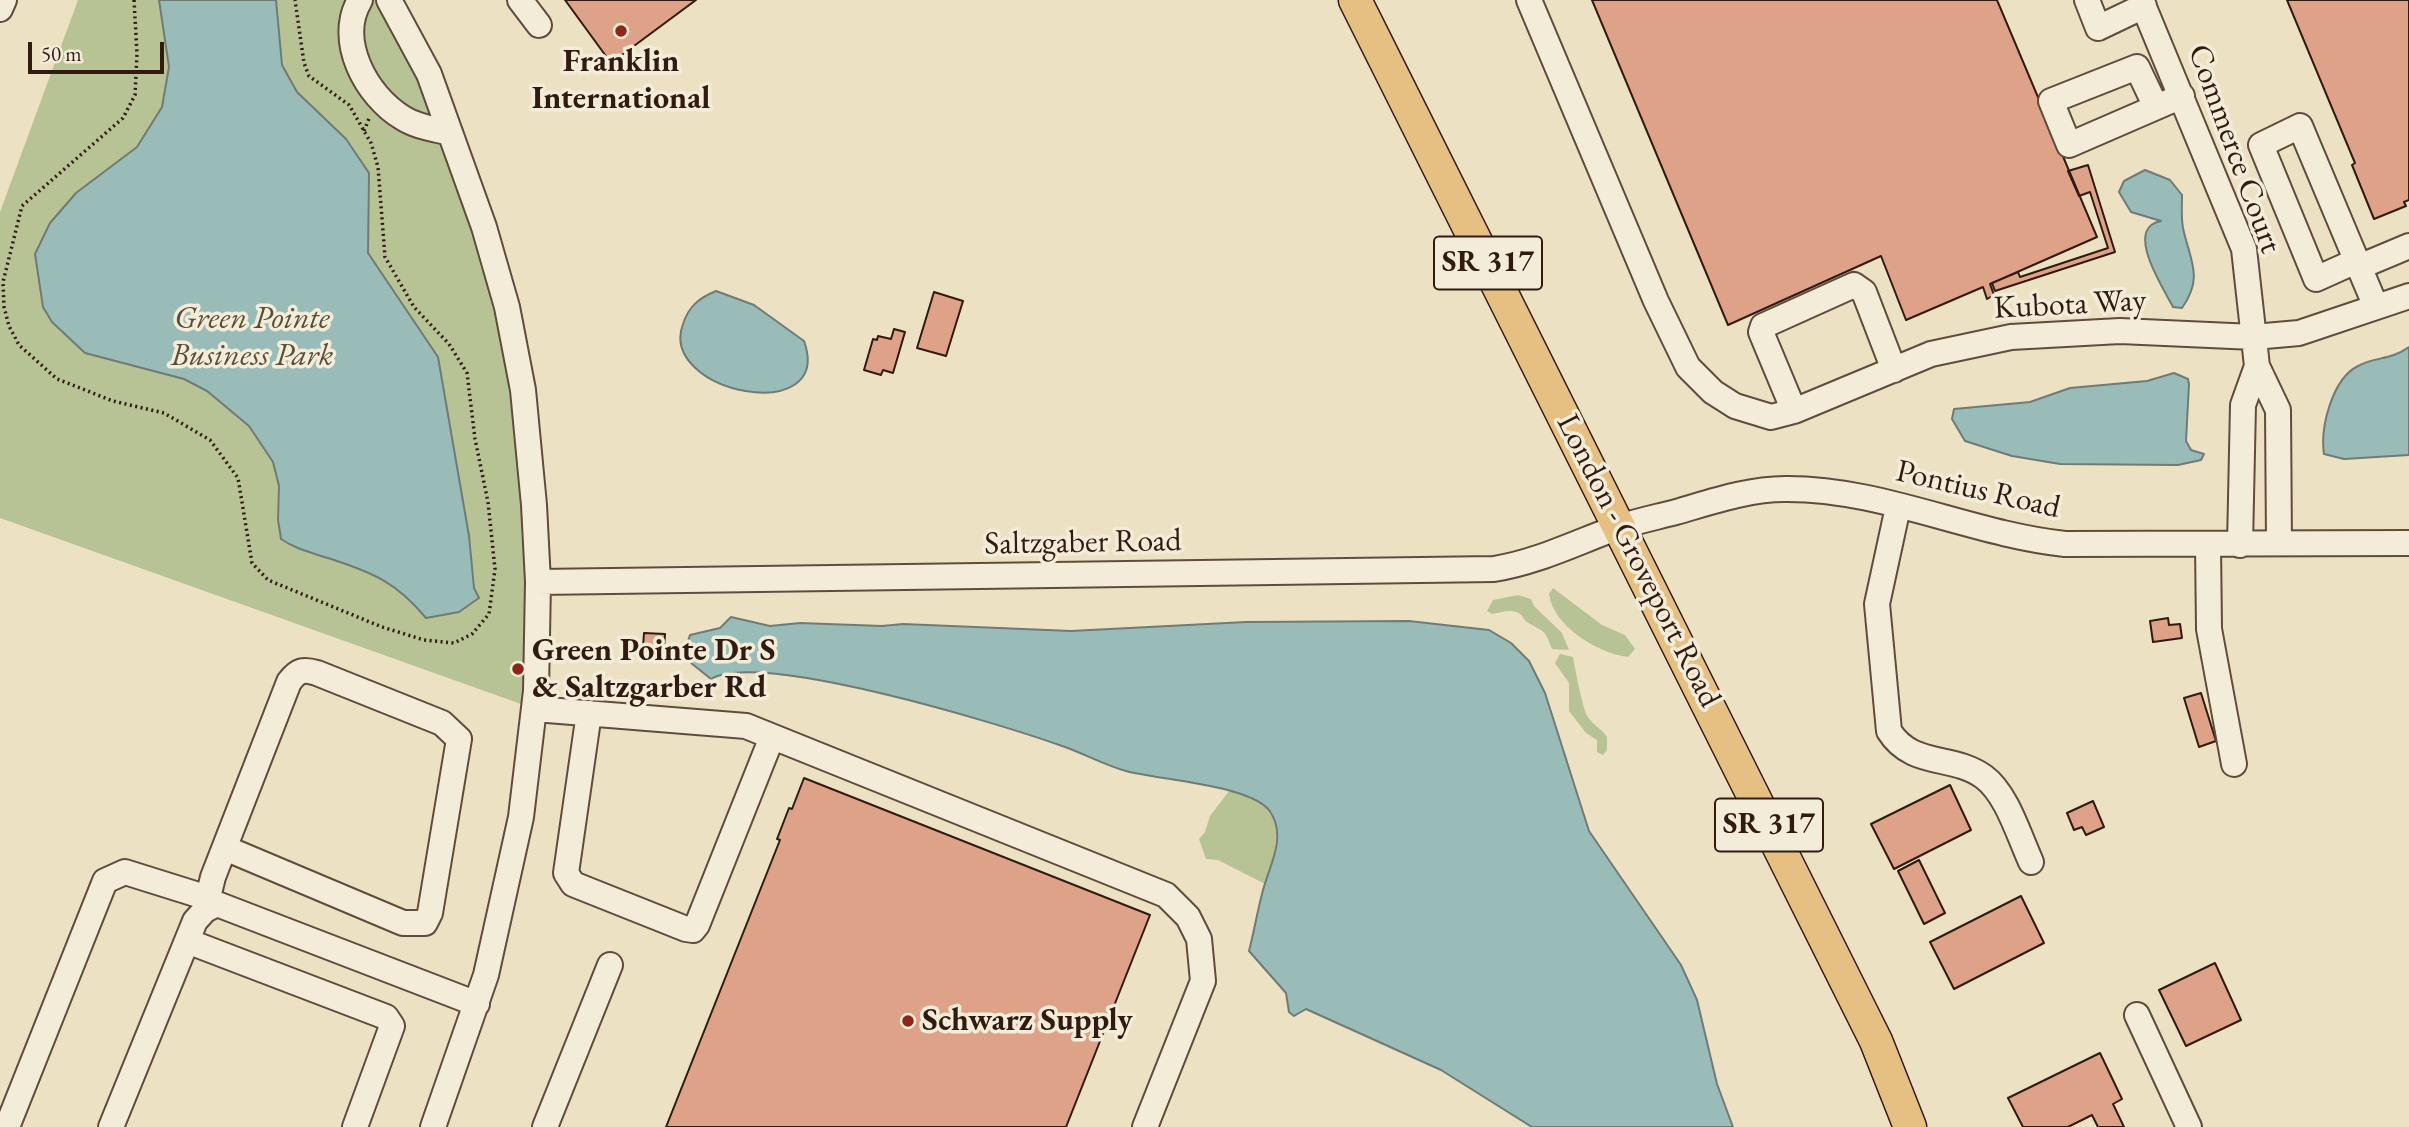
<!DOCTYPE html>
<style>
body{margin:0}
#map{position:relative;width:2409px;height:1127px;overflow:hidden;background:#ede1c4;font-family:"EB Garamond",serif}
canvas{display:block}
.scale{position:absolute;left:28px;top:42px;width:136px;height:32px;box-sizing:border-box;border:4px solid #311a10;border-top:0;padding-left:9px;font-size:21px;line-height:24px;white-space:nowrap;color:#311a10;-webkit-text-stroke:5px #f3ecd9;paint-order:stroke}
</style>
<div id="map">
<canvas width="2409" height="1127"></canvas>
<div class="scale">50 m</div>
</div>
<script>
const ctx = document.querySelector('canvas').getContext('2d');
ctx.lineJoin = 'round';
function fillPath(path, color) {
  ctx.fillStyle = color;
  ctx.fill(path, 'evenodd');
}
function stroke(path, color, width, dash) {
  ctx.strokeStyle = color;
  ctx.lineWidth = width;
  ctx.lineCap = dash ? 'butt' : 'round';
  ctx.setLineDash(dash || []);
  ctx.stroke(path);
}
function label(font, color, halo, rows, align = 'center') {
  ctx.font = font + ' "EB Garamond",serif';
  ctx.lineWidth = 7;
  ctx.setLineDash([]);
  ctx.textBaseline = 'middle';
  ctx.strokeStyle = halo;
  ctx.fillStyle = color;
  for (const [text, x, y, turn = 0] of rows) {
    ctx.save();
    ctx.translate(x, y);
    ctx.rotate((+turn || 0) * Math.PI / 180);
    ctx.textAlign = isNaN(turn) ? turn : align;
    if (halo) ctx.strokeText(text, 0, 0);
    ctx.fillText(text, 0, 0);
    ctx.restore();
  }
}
fillPath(new Path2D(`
 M 78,0 L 389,0 L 429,74 L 523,390 L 535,709 L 0,518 L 0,212 Z
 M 1553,588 L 1602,625 L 1625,635 L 1635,649 L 1628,657 C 1597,653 1553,626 1549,594 Z
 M 1518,595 L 1531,599 L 1534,606 L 1562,633 L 1569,650 L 1552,649 C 1544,628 1545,633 1527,622 C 1524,620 1523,616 1520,614 C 1512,608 1500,613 1492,614 L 1487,611 L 1493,600 Z
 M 1560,654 L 1573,657 C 1575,668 1583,711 1588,717 C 1593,725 1602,729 1607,737 L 1607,750 L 1603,755 L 1597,752 L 1597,740 L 1586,733 L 1569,711 L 1569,683 L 1555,663 Z
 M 1229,791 C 1288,805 1281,836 1265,884 L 1218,860 L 1206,859 L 1199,839 L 1205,832 L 1210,816 Z`), '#b8c395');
const water = new Path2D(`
 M 159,0 L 276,0 L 282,65 L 297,92 L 346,139 L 369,173 L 368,253 L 438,357 L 469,536 L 474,588 L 479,598 L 459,612 L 426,618 C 397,583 374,573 331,559 C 313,553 297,550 281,539 L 278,520 L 279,486 L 273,462 L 249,426 L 207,391 L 184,379 L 85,353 L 52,322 L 43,307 L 35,254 L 50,223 L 76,193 L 137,147 L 162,107 L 169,67 Z
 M 2145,170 L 2170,180 L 2182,195 C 2182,206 2181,217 2183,228 C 2190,261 2204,277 2182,308 L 2173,307 C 2164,289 2123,228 2161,221 L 2131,212 L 2119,192 L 2124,181 Z
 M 716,291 L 754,305 L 804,341 C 835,428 657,393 683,324 C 689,306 699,298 716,291 Z
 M 2409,347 L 2409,455 L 2344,459 L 2324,454 C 2320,428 2332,379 2358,366 C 2377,356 2389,361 2409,347 Z
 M 2174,373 L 2188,379 L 2189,384 L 2186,441 L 2191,450 L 2204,454 L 2201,460 L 2178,465 L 2060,464 L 2012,456 L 1965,441 L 1952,419 L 1954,409 L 2030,402 L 2070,388 L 2147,381 Z
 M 731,617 L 770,626 L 800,623 L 882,626 L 903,624 L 1071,631 L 1246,622 L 1409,621 L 1489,630 L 1511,643 L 1529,661 L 1545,693 L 1589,831 L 1681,965 L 1697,1000 L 1717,1084 L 1733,1127 L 1532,1127 L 1441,1070 L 1306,1009 L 1294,1016 L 1289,1012 L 1286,993 L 1249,951 C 1254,932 1257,913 1262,894 C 1268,868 1287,839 1271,813 C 1255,785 1158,780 1126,771 C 1104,765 1083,753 1062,746 C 1004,725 760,650 711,679 L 686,659 L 684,653 L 690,635 L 720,628 Z`);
fillPath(water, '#9abcb8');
stroke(water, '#707b75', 2);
const building = new Path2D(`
 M 565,0 L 696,0 L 611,63 Z
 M 1592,0 L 1997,0 L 2097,237 L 1990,284 L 1994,295 L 1987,299 L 1983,287 L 1906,320 L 1881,256 L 1728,325 Z
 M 2287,0 L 2409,0 L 2409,200 L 2404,202 L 2406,206 L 2374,219 L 2352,165 L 2355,163 Z
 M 2088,165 L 2115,252 L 1995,291 L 1992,283 L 2018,272 L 2020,277 L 2108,248 L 2090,192 L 2079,196 L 2068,171 Z
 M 934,292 L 963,301 L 946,356 L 917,348 Z
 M 894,329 L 905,332 L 893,373 L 883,370 L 881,375 L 864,370 L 873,339 L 877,340 L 878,336 L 891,339 Z
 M 2168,618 L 2169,625 L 2180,624 L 2182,638 L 2153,642 L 2150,621 Z
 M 644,633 L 665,634 L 664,648 L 643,647 Z
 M 2201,693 L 2216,741 L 2199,747 L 2184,698 Z
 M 804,778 L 1150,915 L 1066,1127 L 666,1127 L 780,840 L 777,839 L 789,808 L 792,809 Z
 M 1950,785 L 1971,830 L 1894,869 L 1871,824 Z
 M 2093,801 L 2104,827 L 2086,835 L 2082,827 L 2074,830 L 2067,813 Z
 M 1919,860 L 1945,913 L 1924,924 L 1898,871 Z
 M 2021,896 L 2044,943 L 1954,989 L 1930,942 Z
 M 2215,963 L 2241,1020 L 2186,1046 L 2159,990 Z
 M 2100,1053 L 2122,1099 L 2113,1104 L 2124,1127 L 2098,1127 L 2092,1115 L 2068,1127 L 2023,1127 L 2008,1098 Z`);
fillPath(building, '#dea288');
stroke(building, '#311a10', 2);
const minor = new Path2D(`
 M 360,0 C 336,40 366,96 403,118 C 417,127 435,129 450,133
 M 389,0 L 429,74 L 484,227 L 507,307 L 523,390 L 534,505 L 538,582 L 536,691 L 521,817 L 486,975 L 433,1127
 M 520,0 L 539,25
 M 1529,0 L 1656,301 L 1688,367 L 1713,392 L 1735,406 L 1771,417 L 1794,411
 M 2087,0 L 2098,28 L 2144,6
 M 2141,0 L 2244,249 L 2257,366 L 2278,410 L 2279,543
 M 0,9 L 4,0
 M 2156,107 L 2137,67 L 2051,101 L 2069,145 L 2182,96
 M 2356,261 L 2316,279 L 2261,145 L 2300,126 L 2376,307
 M 2359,267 L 2409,246
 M 1894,370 L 1864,292 L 1854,285 L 1763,326 L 1761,332 L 1794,411 L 1931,354 L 2011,337 L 2120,331 L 2254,337 L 2299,333 L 2409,296
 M 1898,507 L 1877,604 L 1889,731 C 1912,768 1953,754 1984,777 C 2007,794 2019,836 2031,862
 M 2208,545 L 2209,629 L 2234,764
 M 2240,545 L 2243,405 L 2257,366
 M 538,582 L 1494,569 C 1538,562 1577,542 1619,527 C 1638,521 1657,517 1676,512 C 1711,502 1748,489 1785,489 C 1881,488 1971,534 2065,544 L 2409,543
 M 535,709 L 746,726 L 1166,895 L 1188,917 L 1199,939 L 1203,981 L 1145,1127
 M 589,713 L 566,873 L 573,884 L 686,929 L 693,930 L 697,925 L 772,737
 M 205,910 L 213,877 L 289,682 C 298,670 303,669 317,673 L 442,723 L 459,739 L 430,913 L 425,923 L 403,923 L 225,848
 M 187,941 L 386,1017 L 392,1026 L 355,1127
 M 2137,1015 L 2189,1127
 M 7,1127 L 105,881 L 125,872 L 208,898
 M 111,1127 L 195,921 L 205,910 L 217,904 L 477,1004
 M 545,1127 L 610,965`);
const major = new Path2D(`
 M 1355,0 L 1876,1041 L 1910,1127`);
stroke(minor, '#604c3d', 28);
stroke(major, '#311a10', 35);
stroke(new Path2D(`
 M 134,0 L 137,54 L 135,95 L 123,118 L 22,206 L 3,282 L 4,307 L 9,326 L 19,345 L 57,379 L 113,401 L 164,413 L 210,440 L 238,478 L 252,563 L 268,580 L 382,627 L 424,640 L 454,643 L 472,634 L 489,614 L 495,569 L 488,502 L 475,439 L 467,373 L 449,344 L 414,307 L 385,257 L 378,167 L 371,143 L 349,105 L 309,76 L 304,63 L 295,0
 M 364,131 L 370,116`), '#311a10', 3.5, [2, 3.5]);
stroke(minor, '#f3ecd9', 24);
stroke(major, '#e6c082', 32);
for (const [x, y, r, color] of [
 [621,31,7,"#8f2418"],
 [518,669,7,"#8f2418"],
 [908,1021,7,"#8f2418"]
]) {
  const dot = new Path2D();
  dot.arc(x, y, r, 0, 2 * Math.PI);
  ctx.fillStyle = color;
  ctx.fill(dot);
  stroke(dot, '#f3ecd9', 2.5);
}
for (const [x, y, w] of [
 [1488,263,108],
 [1769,825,108]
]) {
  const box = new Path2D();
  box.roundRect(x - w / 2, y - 26.5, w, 53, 5);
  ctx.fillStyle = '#f3ecd9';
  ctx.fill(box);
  stroke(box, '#311a10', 2);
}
label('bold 30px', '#311a10', null, [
 ["SR 317",1488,263],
 ["SR 317",1769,825]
]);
label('bold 32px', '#311a10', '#f3ecd9', [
 ["Franklin",621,62,"center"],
 ["International",621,99,"center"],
 ["Green Pointe Dr S",532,651],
 ["& Saltzgarber Rd",532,688],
 ["Schwarz Supply",922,1021]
], 'left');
label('32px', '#311a10', '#f3ecd9', [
 ["Commerce Court",2234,149,70],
 ["Kubota Way",2070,305,-3],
 ["Pontius Road",1978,490,13],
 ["Saltzgaber Road",1083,543,-1],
 ["London - Groveport Road",1638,561,63]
]);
label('italic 32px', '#5a4d38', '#f3ecd9', [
 ["Green Pointe",252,319],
 ["Business Park",252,356]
]);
</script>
